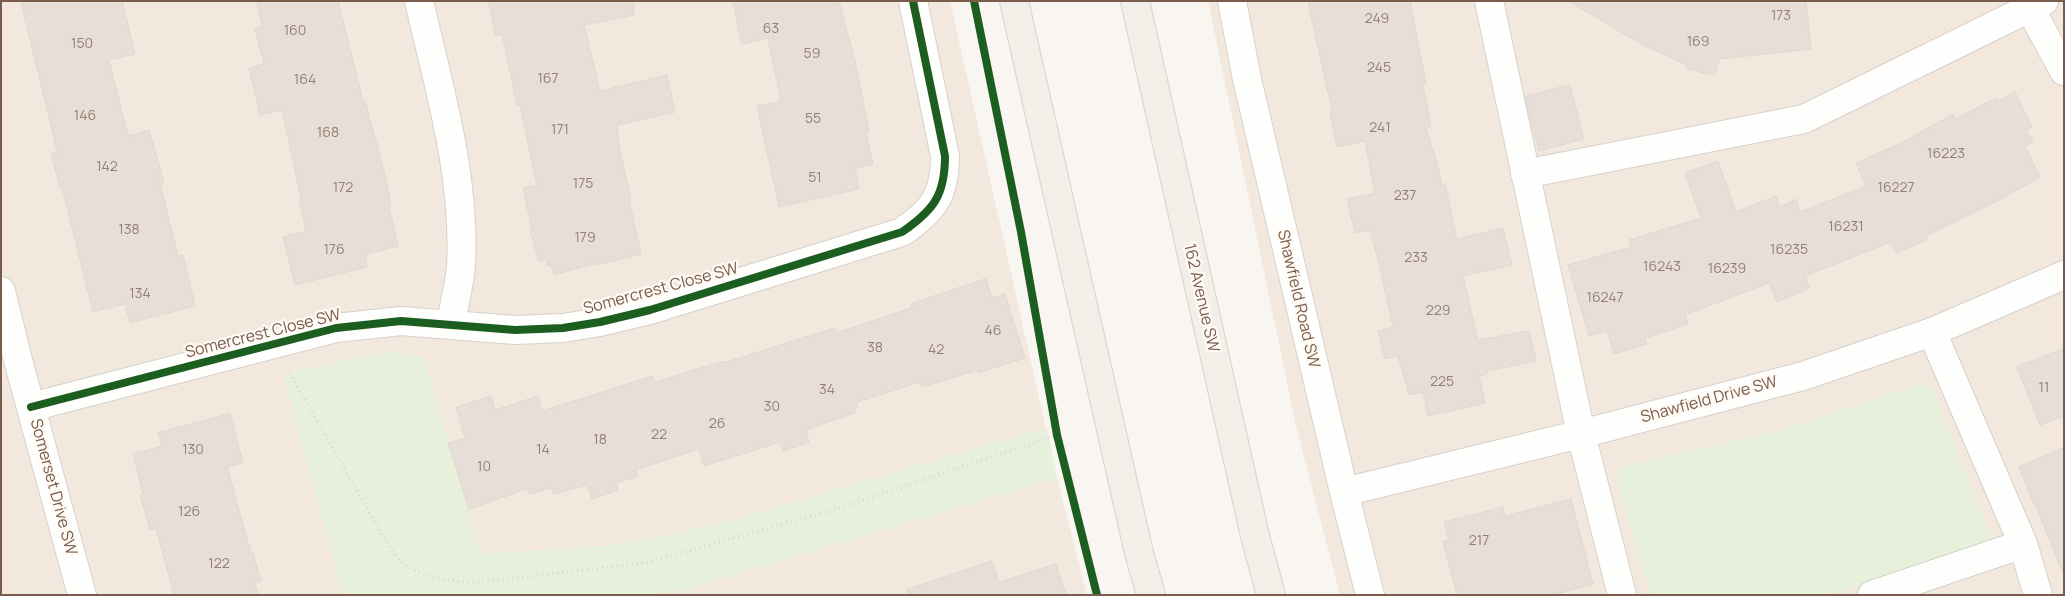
<!DOCTYPE html>
<style>
body{margin:0}
#map{position:relative;width:2065px;height:596px;overflow:hidden;background:#f9f5f0;font-family:Manrope,sans-serif}
canvas{display:block}
.frame{position:absolute;inset:0;border:2px solid #7a5c4d;pointer-events:none}
</style>
<div id="map">
<canvas width="2065" height="596"></canvas>
<div class="frame"></div>
</div>
<script>
const ctx = document.querySelector('canvas').getContext('2d');
ctx.lineJoin = 'round';
function fillPath(path, color) {
  ctx.fillStyle = color;
  ctx.fill(path, 'evenodd');
}
function stroke(path, color, width, dash) {
  ctx.strokeStyle = color;
  ctx.lineWidth = width;
  ctx.lineCap = dash ? 'butt' : 'round';
  ctx.setLineDash(dash || []);
  ctx.stroke(path);
}
function label(font, color, halo, rows, align = 'center') {
  ctx.font = font + ' Manrope,sans-serif';
  ctx.lineWidth = 4.5;
  ctx.setLineDash([]);
  ctx.textBaseline = 'middle';
  ctx.strokeStyle = halo;
  ctx.fillStyle = color;
  for (const [text, x, y, turn = 0] of rows) {
    ctx.save();
    ctx.translate(x, y);
    ctx.rotate((+turn || 0) * Math.PI / 180);
    ctx.textAlign = isNaN(turn) ? turn : align;
    if (halo) ctx.strokeText(text, 0, 0);
    ctx.fillText(text, 0, 0);
    ctx.restore();
  }
}
fillPath(new Path2D(`
 M 1,1 L 950,1 L 1057,478 L 1087,595 L 1,595 Z
 M 1208,1 L 2064,1 L 2064,595 L 1340,595 L 1296,426 Z`), '#f2e8de');
fillPath(new Path2D(`
 M 395,352 L 424,358 L 481,554 L 603,546 L 664,536 L 740,518 L 1047,427 L 1057,478 L 681,591 L 648,595 L 343,595 L 283,374 L 345,360 Z
 M 1920,384 L 1931,388 L 1992,539 L 1829,595 L 1651,595 L 1617,480 L 1621,467 L 1780,430 Z`), '#e7f0db');
const building = new Path2D(`
 M 21,1 L 122,1 L 135,54 L 109,60 L 128,136 L 149,130 L 164,182 L 160,183 L 178,256 L 183,255 L 195,306 L 130,323 L 125,304 L 93,312 L 62,187 L 60,188 L 51,154 L 57,152 Z
 M 257,1 L 338,1 L 363,101 L 365,101 L 384,171 L 391,205 L 389,206 L 398,246 L 367,254 L 368,256 L 365,256 L 367,267 L 295,285 L 283,237 L 306,231 L 299,199 L 301,198 L 282,110 L 260,115 L 249,68 L 264,64 L 255,29 L 262,27 Z
 M 489,1 L 633,1 L 634,15 L 584,25 L 600,91 L 667,75 L 675,112 L 617,125 L 620,152 L 631,199 L 629,200 L 641,254 L 597,265 L 596,263 L 554,275 L 551,265 L 547,266 L 546,259 L 539,261 L 530,230 L 532,229 L 523,188 L 537,185 L 520,105 L 517,105 L 502,34 L 496,35 Z
 M 733,1 L 839,1 L 855,61 L 869,132 L 866,133 L 873,164 L 855,168 L 859,189 L 779,207 L 757,106 L 781,101 L 768,38 L 742,44 Z
 M 1308,1 L 1410,1 L 1426,84 L 1423,85 L 1431,127 L 1426,128 L 1436,160 L 1442,185 L 1445,184 L 1457,239 L 1503,228 L 1512,265 L 1463,276 L 1478,340 L 1529,331 L 1536,361 L 1487,371 L 1487,374 L 1479,376 L 1485,403 L 1428,416 L 1423,392 L 1409,395 L 1398,356 L 1385,359 L 1378,331 L 1393,327 L 1380,268 L 1370,230 L 1355,233 L 1347,199 L 1375,193 L 1365,141 L 1337,147 L 1330,113 L 1332,112 Z
 M 1569,1 L 1806,1 L 1811,49 L 1719,59 L 1715,75 L 1686,69 L 1687,65 L 1643,45 Z
 M 1570,85 L 1584,139 L 1539,151 L 1525,97 Z
 M 2015,92 L 2032,127 L 2026,130 L 2033,142 L 2025,146 L 2040,177 L 2001,199 L 1926,236 L 1927,240 L 1896,253 L 1891,242 L 1805,276 L 1810,288 L 1777,302 L 1769,283 L 1685,315 L 1688,324 L 1645,338 L 1647,344 L 1614,354 L 1607,331 L 1589,336 L 1568,265 L 1631,247 L 1629,240 L 1701,218 L 1685,173 L 1718,161 L 1736,212 L 1776,196 L 1780,207 L 1796,199 L 1800,212 L 1866,186 L 1856,163 L 1901,143 L 1953,114 L 1955,119 L 1996,98 L 1997,101 Z
 M 986,279 L 992,298 L 1005,294 L 1025,358 L 978,373 L 978,370 L 922,387 L 920,382 L 857,402 L 858,408 L 854,410 L 855,413 L 806,430 L 809,442 L 783,451 L 780,442 L 704,466 L 699,449 L 636,470 L 638,476 L 616,483 L 618,490 L 592,499 L 587,485 L 554,494 L 552,488 L 529,494 L 527,489 L 469,509 L 448,443 L 465,438 L 456,407 L 491,396 L 495,410 L 538,396 L 542,411 L 653,376 L 655,382 L 723,361 L 723,363 L 834,328 L 836,333 L 912,308 L 911,304 Z
 M 2064,349 L 2064,416 L 2040,425 L 2017,367 Z
 M 230,414 L 243,463 L 227,467 L 251,553 L 253,553 L 261,581 L 255,583 L 258,595 L 174,595 L 156,528 L 150,530 L 140,495 L 143,494 L 133,454 L 162,446 L 158,433 Z
 M 2064,448 L 2064,571 L 2062,571 L 2035,504 L 2034,505 L 2019,467 Z
 M 1571,499 L 1593,584 L 1553,595 L 1457,595 L 1443,542 L 1449,540 L 1444,522 L 1503,507 L 1505,516 Z
 M 992,561 L 999,582 L 1056,564 L 1066,595 L 907,595 L 907,590 Z`);
fillPath(building, '#e6ded7');
stroke(building, '#e2d8d2', 1);
const minor = new Path2D(`
 M 419,1 C 439,88 466,177 461,267 C 459,286 454,305 451,323
 M 1232,1 L 1247,79 L 1344,492 L 1370,595
 M 1489,1 L 1581,434 L 1622,595
 M 2026,1 L 2064,71
 M 1525,174 L 1804,119 L 2044,1
 M 1,291 L 19,364 L 82,595
 M 1932,332 L 2023,544 L 2038,595
 M 31,407 L 336,328 L 401,321 L 515,330 L 563,328 L 600,322 L 650,310 L 902,232 C 934,210 945,195 945,156 L 913,1
 M 1344,492 L 1581,434 L 1803,376 L 1932,332 L 2064,275
 M 1872,595 L 2023,544`);
const major = new Path2D(`
 M 1014,1 L 1139,553 L 1151,595
 M 1135,1 L 1255,536 L 1271,595`);
stroke(minor, '#d7d1cb', 30);
stroke(major, '#dad1cc', 30);
stroke(new Path2D(`
 M 290,373 L 388,545 C 393,551 397,559 403,563 C 426,580 452,582 479,582 L 645,563 L 837,509 L 1057,435`), '#dcd5d0', 3, [1, 4]);
stroke(minor, '#fefefd', 28);
stroke(major, '#f3eee8', 28);
stroke(new Path2D(`
 M 974,1 L 1021,232 L 1057,435 L 1097,595
 M 31,407 L 336,328 L 401,321 L 515,330 L 563,328 L 600,322 L 650,310 L 902,232 C 934,210 945,195 945,156 L 913,1`), '#1b5e20', 8);
label('14px', '#977e72', null, [
 ["173",1781,16],
 ["249",1377,19],
 ["63",771,29],
 ["160",295,31],
 ["169",1698,42],
 ["150",82,44],
 ["59",812,54],
 ["245",1379,68],
 ["167",548,79],
 ["164",305,80],
 ["146",85,116],
 ["55",813,119],
 ["241",1380,128],
 ["171",560,130],
 ["168",328,133],
 ["16223",1946,154],
 ["142",107,167],
 ["51",815,178],
 ["175",583,184],
 ["172",343,188],
 ["16227",1896,188],
 ["237",1405,196],
 ["16231",1846,227],
 ["138",129,230],
 ["179",585,238],
 ["176",334,250],
 ["16235",1789,250],
 ["233",1416,258],
 ["16243",1662,267],
 ["16239",1727,269],
 ["134",140,294],
 ["16247",1605,298],
 ["229",1438,311],
 ["46",993,331],
 ["38",875,348],
 ["42",936,350],
 ["225",1442,382],
 ["11",2044,388],
 ["34",827,390],
 ["30",772,407],
 ["26",717,424],
 ["22",659,435],
 ["18",600,440],
 ["130",193,450],
 ["14",543,450],
 ["10",484,467],
 ["126",189,512],
 ["217",1479,541],
 ["122",219,564]
]);
label('16px', '#7a5c4d', '#fffaf3', [
 ["Somercrest Close SW",661,289,-15],
 ["162 Avenue SW",1201,298,77],
 ["Shawfield Road SW",1298,299,77],
 ["Somercrest Close SW",263,334,-14],
 ["Shawfield Drive SW",1709,400,-15],
 ["Somerset Drive SW",53,487,75]
]);
</script>
